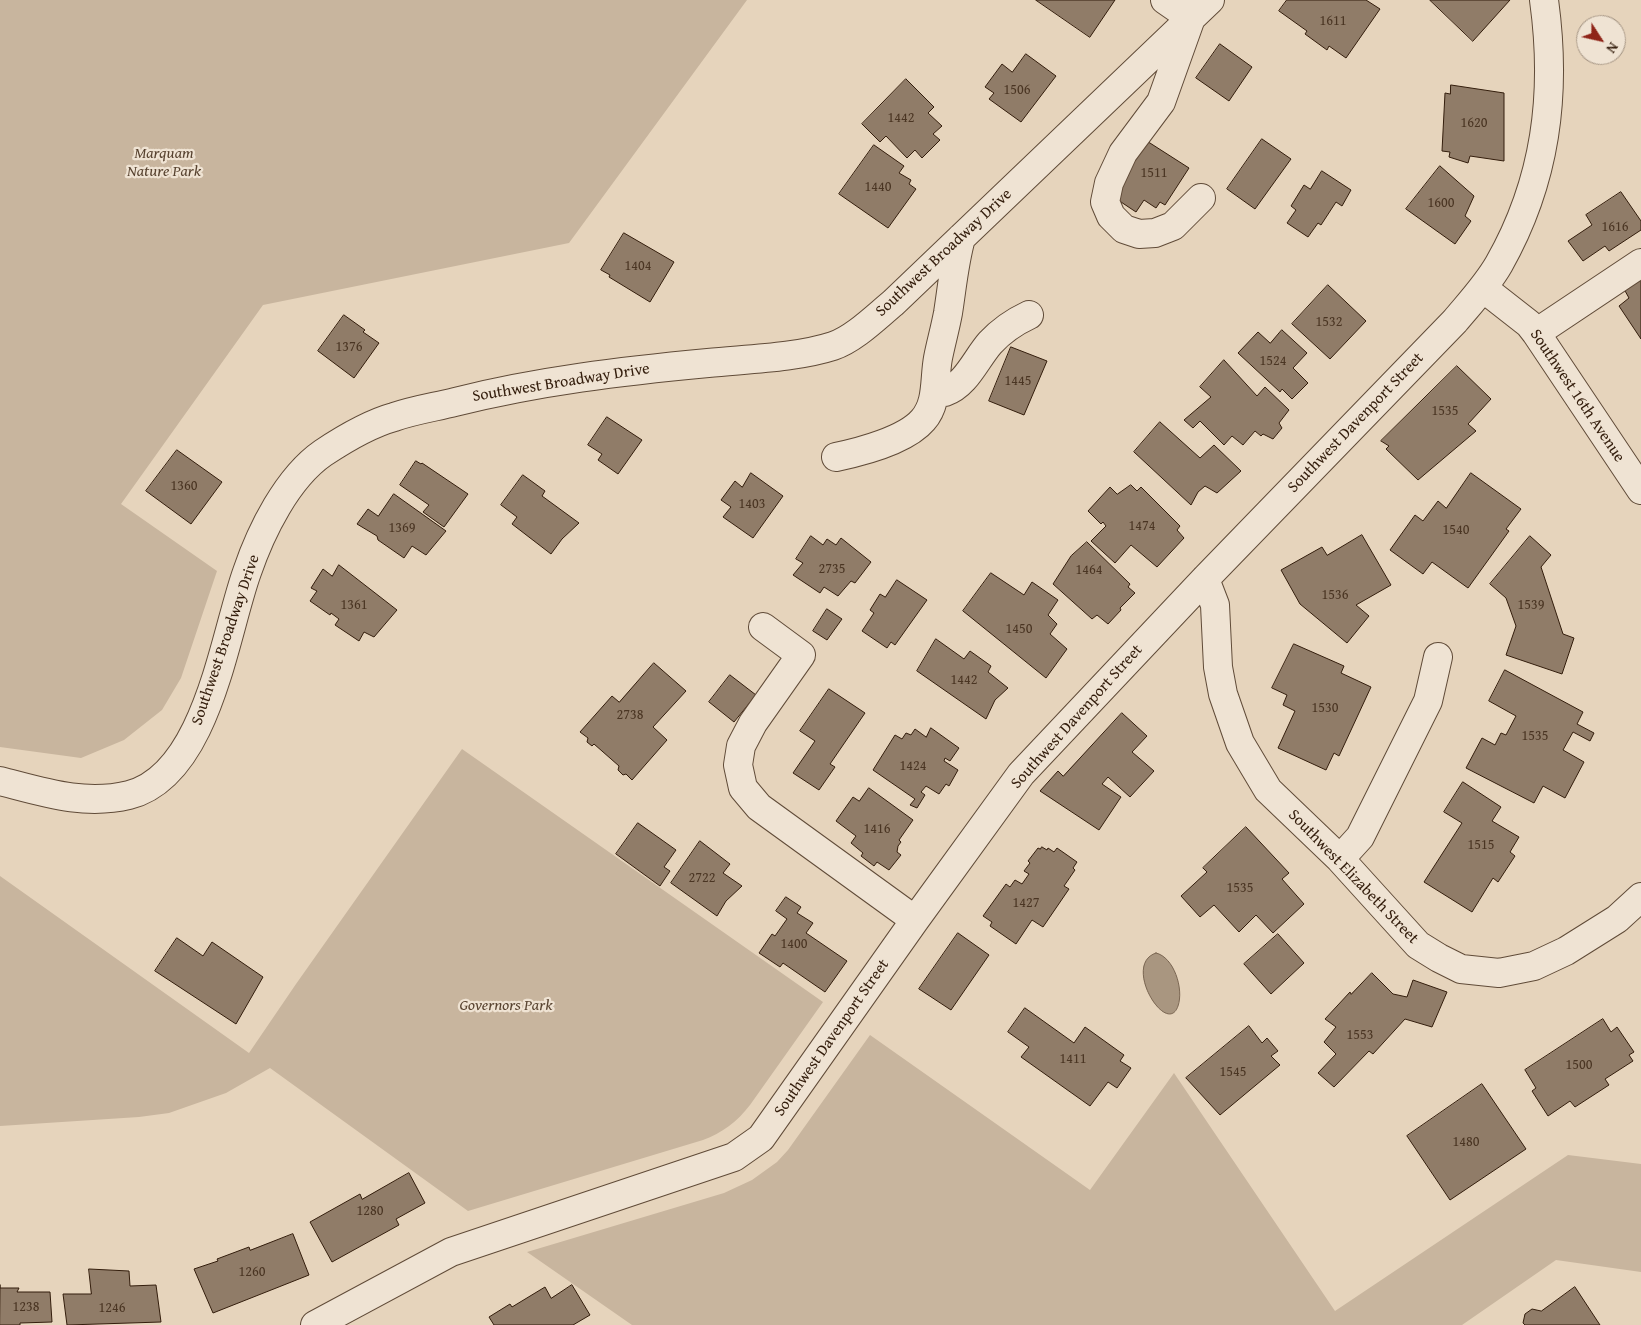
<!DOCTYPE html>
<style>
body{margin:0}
#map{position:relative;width:1641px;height:1325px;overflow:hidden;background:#e6d4bc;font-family:"Gentium Book Plus",serif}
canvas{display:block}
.north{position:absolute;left:1576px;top:15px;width:50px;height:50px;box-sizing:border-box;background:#efe3d3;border:1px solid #a49483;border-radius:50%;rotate:125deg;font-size:14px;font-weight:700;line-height:20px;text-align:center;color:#331d0c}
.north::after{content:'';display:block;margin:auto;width:18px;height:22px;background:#8f2418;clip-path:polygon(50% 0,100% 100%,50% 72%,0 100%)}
</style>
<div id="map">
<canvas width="1641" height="1325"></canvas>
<div class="north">N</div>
</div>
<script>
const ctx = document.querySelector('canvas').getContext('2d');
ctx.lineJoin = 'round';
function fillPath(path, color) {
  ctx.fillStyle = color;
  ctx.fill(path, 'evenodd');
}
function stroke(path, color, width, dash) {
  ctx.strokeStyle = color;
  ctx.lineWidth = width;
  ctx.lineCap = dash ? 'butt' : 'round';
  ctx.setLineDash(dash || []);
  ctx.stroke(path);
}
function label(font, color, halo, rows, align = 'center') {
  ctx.font = font + ' "Gentium Book Plus",serif';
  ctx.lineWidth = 4.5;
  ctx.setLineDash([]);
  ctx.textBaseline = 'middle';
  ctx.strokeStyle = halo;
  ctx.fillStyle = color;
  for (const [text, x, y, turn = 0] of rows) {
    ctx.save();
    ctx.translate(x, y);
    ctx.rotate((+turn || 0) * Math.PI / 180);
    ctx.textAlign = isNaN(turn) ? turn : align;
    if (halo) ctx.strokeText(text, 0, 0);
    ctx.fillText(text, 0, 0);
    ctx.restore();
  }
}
fillPath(new Path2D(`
 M 0,0 L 747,0 L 569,243 L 263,305 L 121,504 L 217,571 L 181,678 L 162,710 L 124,740 L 81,758 L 0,747 Z
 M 462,749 L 823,1002 L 750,1105 C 737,1122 722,1133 703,1140 L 468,1211 L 270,1068 L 226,1093 L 169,1113 L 139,1117 L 0,1126 L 0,876 L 249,1053 L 296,984 Z
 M 870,1035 L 1090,1190 L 1174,1073 L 1335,1311 L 1568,1155 L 1641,1164 L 1641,1272 L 1556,1260 L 1462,1325 L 632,1325 L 527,1252 L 724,1193 L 752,1180 L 777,1162 L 788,1150 Z`), '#c8b59e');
const water = new Path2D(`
 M 1156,953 C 1174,957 1184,989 1178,1006 C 1167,1038 1121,964 1156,953 Z`);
fillPath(water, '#a99680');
stroke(water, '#7a6652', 1);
const building = new Path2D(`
 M 1036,0 L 1115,0 L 1090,37 Z
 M 1287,0 L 1366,0 L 1380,9 L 1346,58 L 1329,46 L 1327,50 L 1305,34 L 1307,31 L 1279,11 Z
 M 1430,0 L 1510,0 L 1473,41 Z
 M 1220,44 L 1252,67 L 1229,101 L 1196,78 Z
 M 1026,54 L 1056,76 L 1021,122 L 989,99 L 994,93 L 985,87 L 1002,64 L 1012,72 Z
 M 906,79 L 934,107 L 928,113 L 942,126 L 933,134 L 940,140 L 922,158 L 915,150 L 907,158 L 886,136 L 880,142 L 862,124 Z
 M 1451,85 L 1504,93 L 1504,161 L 1470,156 L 1468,163 L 1449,157 L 1450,152 L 1442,151 L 1445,93 L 1450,94 Z
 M 1139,136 L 1189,168 L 1165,205 L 1160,202 L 1156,208 L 1144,200 L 1136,212 L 1112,196 Z
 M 1262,139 L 1291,159 L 1255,209 L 1227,189 Z
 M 874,145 L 904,166 L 899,173 L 911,180 L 909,184 L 916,189 L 888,228 L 839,194 Z
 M 1440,166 L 1474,196 L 1465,216 L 1471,221 L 1455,244 L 1406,209 Z
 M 1322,171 L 1351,190 L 1342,206 L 1336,202 L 1321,225 L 1318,223 L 1308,237 L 1287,223 L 1296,210 L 1291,206 L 1304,185 L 1310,189 Z
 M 1621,192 L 1641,221 L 1641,230 L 1609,251 L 1605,246 L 1583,261 L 1568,241 L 1592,225 L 1586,215 Z
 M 624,233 L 674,262 L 650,302 L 609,277 L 610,275 L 601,270 Z
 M 1641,277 L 1641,339 L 1619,306 L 1629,298 L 1624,289 Z
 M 1328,285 L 1366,321 L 1330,359 L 1292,324 Z
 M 344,315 L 365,330 L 363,332 L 379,343 L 354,378 L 318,351 Z
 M 1282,330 L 1307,353 L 1293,368 L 1308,383 L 1292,399 L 1282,389 L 1280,392 L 1238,353 L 1258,332 L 1270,343 Z
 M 1011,347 L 1047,361 L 1024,415 L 989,401 Z
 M 1224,360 L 1257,396 L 1265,387 L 1289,410 L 1279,423 L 1282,428 L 1273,439 L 1263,434 L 1261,436 L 1255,431 L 1243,445 L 1232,436 L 1224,445 L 1200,421 L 1193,428 L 1184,420 L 1211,397 L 1200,387 Z
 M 1457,366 L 1491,399 L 1468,424 L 1476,431 L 1418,480 L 1386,449 L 1389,446 L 1381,441 Z
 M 607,417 L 642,440 L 618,474 L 598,460 L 602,454 L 588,445 Z
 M 1160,422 L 1200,458 L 1214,445 L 1241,471 L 1217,493 L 1205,486 L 1198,492 L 1191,505 L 1134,452 Z
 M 177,450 L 222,482 L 191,524 L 146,491 Z
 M 416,461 L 421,464 L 422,463 L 468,494 L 444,527 L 423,512 L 429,505 L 400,485 Z
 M 751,473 L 783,496 L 753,538 L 723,517 L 731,507 L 721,500 L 735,481 L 742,487 Z
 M 1471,473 L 1521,509 L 1506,529 L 1509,531 L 1468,588 L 1432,562 L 1423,574 L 1390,550 L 1415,515 L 1423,521 L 1438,501 L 1446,508 Z
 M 523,475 L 545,491 L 542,496 L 579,523 L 562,539 L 551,554 L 512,524 L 517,517 L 501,505 Z
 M 1131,485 L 1137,491 L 1141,487 L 1180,526 L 1177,530 L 1184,538 L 1157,567 L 1131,545 L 1115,563 L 1091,541 L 1106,526 L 1103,522 L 1101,524 L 1088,511 L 1110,487 L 1117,494 Z
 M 394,494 L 446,531 L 426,555 L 412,546 L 404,558 L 378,540 L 377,536 L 357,524 L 368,509 L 378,516 Z
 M 1362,535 L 1391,585 L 1356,605 L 1369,616 L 1347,643 L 1300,604 L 1281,570 L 1322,547 L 1327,555 Z
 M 811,536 L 823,545 L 827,539 L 836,545 L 841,538 L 871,562 L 855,583 L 851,581 L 838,596 L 824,587 L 820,593 L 793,575 L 803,563 L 796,559 Z
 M 1530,536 L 1551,555 L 1541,567 L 1563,634 L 1574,638 L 1562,674 L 1506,655 L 1516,626 L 1506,598 L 1490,584 Z
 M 1087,542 L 1130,584 L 1128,587 L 1135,593 L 1120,608 L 1121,610 L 1108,624 L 1097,615 L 1092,619 L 1053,584 L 1071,556 Z
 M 339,565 L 397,610 L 374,637 L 364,632 L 359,641 L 335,625 L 339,619 L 331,613 L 330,615 L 310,601 L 317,591 L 311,588 L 323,569 L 332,576 Z
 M 991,573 L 1024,595 L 1032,582 L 1058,600 L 1048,615 L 1057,624 L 1050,634 L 1067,649 L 1046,678 L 963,611 Z
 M 897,580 L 927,600 L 895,645 L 891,642 L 887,648 L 862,631 L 874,613 L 870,610 L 880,594 L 885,597 Z
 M 827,609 L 842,619 L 827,640 L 813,631 Z
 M 936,639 L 964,659 L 970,651 L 991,666 L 988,672 L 1008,688 L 995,700 L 986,719 L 917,671 Z
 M 1294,644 L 1344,666 L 1341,673 L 1371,687 L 1339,756 L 1334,753 L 1326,770 L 1278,748 L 1295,711 L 1283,705 L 1287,695 L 1272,688 Z
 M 654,663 L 686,691 L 653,727 L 667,740 L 632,780 L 626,774 L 623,775 L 618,770 L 619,766 L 594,744 L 592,746 L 587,742 L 588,738 L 580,732 L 612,696 L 619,702 Z
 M 1505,670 L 1583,712 L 1577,724 L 1594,733 L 1590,741 L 1573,732 L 1563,750 L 1584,762 L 1565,798 L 1543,786 L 1534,803 L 1466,768 L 1482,738 L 1495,745 L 1501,733 L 1506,735 L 1516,716 L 1489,701 Z
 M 730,675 L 756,695 L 734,722 L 709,702 Z
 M 829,689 L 865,713 L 830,764 L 835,767 L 819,790 L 793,773 L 815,741 L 800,731 Z
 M 1122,713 L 1147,736 L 1132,752 L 1154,771 L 1130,797 L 1108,777 L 1102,784 L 1121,797 L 1099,830 L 1040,791 L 1058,771 L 1063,776 Z
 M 931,728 L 959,748 L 950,761 L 945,758 L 944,761 L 958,770 L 949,786 L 946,784 L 939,794 L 926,786 L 921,792 L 925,795 L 917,808 L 910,805 L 915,799 L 873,770 L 895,735 L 902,739 L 906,733 L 911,735 L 915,729 L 926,737 Z
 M 1463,782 L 1501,807 L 1492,821 L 1519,837 L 1510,852 L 1515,856 L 1498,882 L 1493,878 L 1472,912 L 1424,882 L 1462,823 L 1444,812 Z
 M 869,788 L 913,820 L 899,840 L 901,842 L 898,846 L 897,852 L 901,855 L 889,870 L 877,862 L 874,866 L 861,856 L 863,853 L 851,843 L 856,836 L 836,821 L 853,797 L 859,801 Z
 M 638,823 L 676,850 L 664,867 L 670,871 L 660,886 L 616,854 Z
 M 1246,827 L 1289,873 L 1282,879 L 1304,904 L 1273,933 L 1256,915 L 1239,932 L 1214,905 L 1200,917 L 1181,896 L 1207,872 L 1203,868 Z
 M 700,841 L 730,864 L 723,873 L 742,886 L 726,901 L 717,916 L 671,883 Z
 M 1042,847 L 1047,850 L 1048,848 L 1054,852 L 1057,848 L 1077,862 L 1073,868 L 1075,870 L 1064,886 L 1069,889 L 1043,927 L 1032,920 L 1016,944 L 990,926 L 992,922 L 983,916 L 1006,884 L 1010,887 L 1015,880 L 1022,884 L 1029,874 L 1024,871 L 1030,863 L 1028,861 L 1038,848 L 1040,849 Z
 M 786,897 L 801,907 L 797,913 L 813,923 L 806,933 L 847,961 L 825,992 L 783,963 L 780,967 L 759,953 L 772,934 L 775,936 L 787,919 L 776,911 Z
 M 958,933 L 989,955 L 951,1010 L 919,989 Z
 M 1278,934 L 1304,963 L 1271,994 L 1244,964 Z
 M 177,938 L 203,956 L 212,942 L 263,977 L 236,1024 L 155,971 Z
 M 1372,973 L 1393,994 L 1407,997 L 1413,980 L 1447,992 L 1432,1027 L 1405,1019 L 1373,1054 L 1369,1051 L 1334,1087 L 1318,1073 L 1336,1054 L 1324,1042 L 1336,1027 L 1325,1019 L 1350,992 L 1351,994 Z
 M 1025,1008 L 1074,1043 L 1085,1027 L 1124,1055 L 1120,1061 L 1131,1068 L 1117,1088 L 1108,1082 L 1090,1106 L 1021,1057 L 1029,1047 L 1008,1032 Z
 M 1603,1019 L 1611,1032 L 1617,1027 L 1634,1052 L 1629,1055 L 1633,1061 L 1605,1079 L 1609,1085 L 1575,1107 L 1570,1101 L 1548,1116 L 1532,1091 L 1536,1088 L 1525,1070 Z
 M 1249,1026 L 1262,1043 L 1267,1038 L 1278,1051 L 1271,1056 L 1280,1065 L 1220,1115 L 1186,1078 Z
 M 1482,1084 L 1526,1149 L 1450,1200 L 1407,1136 Z
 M 409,1173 L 425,1203 L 396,1219 L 399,1225 L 332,1262 L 310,1222 L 360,1194 L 362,1199 Z
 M 293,1234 L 309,1275 L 213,1313 L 194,1269 L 218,1261 L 217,1259 L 249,1247 L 250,1250 Z
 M 89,1269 L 129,1271 L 130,1286 L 156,1285 L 161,1322 L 67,1325 L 63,1294 L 91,1294 Z
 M 0,1285 L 0,1288 L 19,1288 L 17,1292 L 50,1292 L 52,1322 L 20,1323 L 20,1325 L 0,1325 Z
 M 572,1285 L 590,1315 L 573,1325 L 494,1325 L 489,1317 L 510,1304 L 512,1307 L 545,1287 L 551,1298 Z
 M 1575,1287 L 1600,1325 L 1525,1325 L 1523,1323 L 1525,1314 L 1532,1309 L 1541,1311 Z`);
fillPath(building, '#907c68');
stroke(building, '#331d0c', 1);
const minor = new Path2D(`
 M 1165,0 L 1191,18 L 1161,102 L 1123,153 L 1109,183 L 1105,202 L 1111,216 L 1124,229 L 1139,234 L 1155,233 L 1173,226 L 1201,198
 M 1483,288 L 1529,324 L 1536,333 L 1641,490
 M 1536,333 L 1641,263
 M 936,390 L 945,392 C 966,385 976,359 990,343 C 1001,331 1014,322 1029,315
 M 836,457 C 860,452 906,440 923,420 C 938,403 934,379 938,358 C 941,343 945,329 948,313 C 952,288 954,263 961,238
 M 1205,579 L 1215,605 L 1218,667 L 1223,694 L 1240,743 L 1268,790 L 1340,859 L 1418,945 L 1439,958 L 1461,969 L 1499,973 L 1534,966 L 1566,951 L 1617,919 L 1641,897
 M 763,627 L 801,655 L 753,723 L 741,746 L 738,765 L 743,788 L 759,807 L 915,920
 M 0,781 C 43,792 84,806 129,795 C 207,775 224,636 247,572 C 261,531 287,478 323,453 C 344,439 369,424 394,417 C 414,410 435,407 455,402 C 538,381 623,371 708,363 C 747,359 796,358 833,346 C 854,339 876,317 893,303 L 1210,0
 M 1340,859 L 1360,837 L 1428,701 L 1438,657
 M 315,1325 L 451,1252 L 734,1157 L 761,1138 L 915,920 L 1021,774 L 1205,579 L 1455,321 C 1470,303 1487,285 1499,264 C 1546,181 1557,94 1544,0`);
stroke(minor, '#604b38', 30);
stroke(minor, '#efe3d3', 28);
label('14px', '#4a3523', null, [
 ["1611",1333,21],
 ["1506",1017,90],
 ["1442",901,118],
 ["1620",1474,123],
 ["1511",1154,173],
 ["1440",878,187],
 ["1600",1441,203],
 ["1616",1615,227],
 ["1404",638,266],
 ["1532",1329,322],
 ["1376",349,347],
 ["1524",1273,361],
 ["1445",1018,381],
 ["1535",1445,411],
 ["1360",184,486],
 ["1403",752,504],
 ["1474",1142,526],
 ["1369",402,528],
 ["1540",1456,530],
 ["2735",832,569],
 ["1464",1089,570],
 ["1536",1335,595],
 ["1361",354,605],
 ["1539",1531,605],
 ["1450",1019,629],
 ["1442",964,680],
 ["1530",1325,708],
 ["2738",630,715],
 ["1535",1535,736],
 ["1424",913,766],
 ["1416",877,829],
 ["1515",1481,845],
 ["2722",702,878],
 ["1535",1240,888],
 ["1427",1026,903],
 ["1400",794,944],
 ["1553",1360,1035],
 ["1411",1073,1059],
 ["1500",1579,1065],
 ["1545",1233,1072],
 ["1480",1466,1142],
 ["1280",370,1211],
 ["1260",252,1272],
 ["1238",26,1307],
 ["1246",112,1308]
]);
label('italic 16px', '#584330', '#efe3d3', [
 ["Marquam",164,154],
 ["Nature Park",164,172],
 ["Governors Park",506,1006]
]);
label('16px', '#331d0c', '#efe3d3', [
 ["Southwest Broadway Drive",944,253,-43],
 ["Southwest Broadway Drive",561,383,-9],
 ["Southwest 16th Avenue",1577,396,56],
 ["Southwest Davenport Street",1356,423,-46],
 ["Southwest Broadway Drive",226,640,-71],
 ["Southwest Davenport Street",1077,717,-48],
 ["Southwest Elizabeth Street",1353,877,46],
 ["Southwest Davenport Street",832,1038,-55]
]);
</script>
